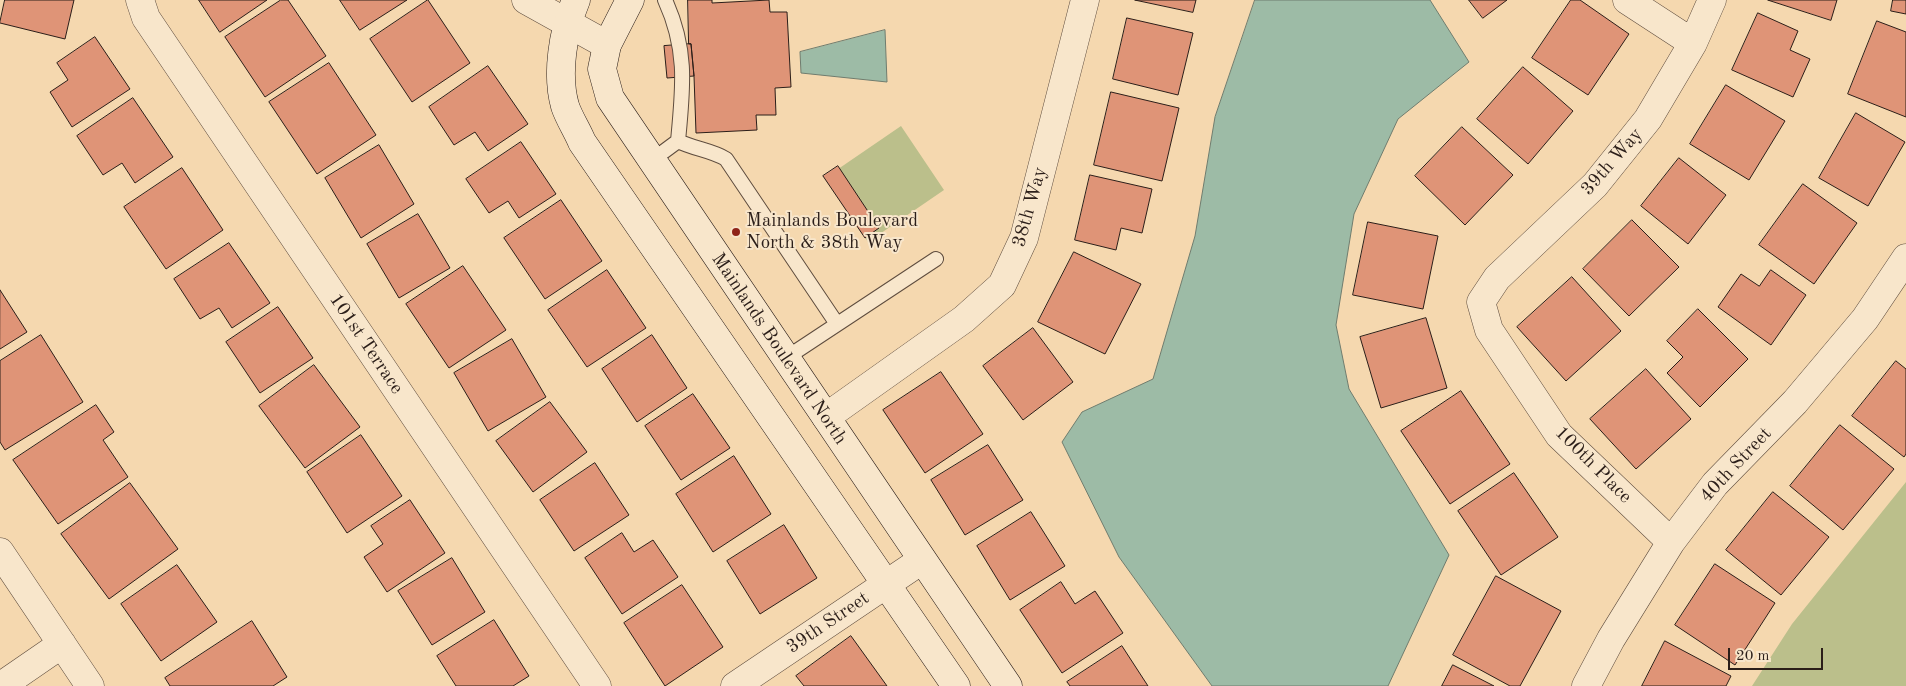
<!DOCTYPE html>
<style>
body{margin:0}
#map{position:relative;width:1906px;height:686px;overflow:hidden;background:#f5d8af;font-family:"Old Standard TT",serif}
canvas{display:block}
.scale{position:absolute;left:1728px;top:648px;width:95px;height:22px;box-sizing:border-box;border:2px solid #2b1e19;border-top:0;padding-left:6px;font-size:15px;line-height:18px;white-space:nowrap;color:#2b1e19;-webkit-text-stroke:4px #f8e6cb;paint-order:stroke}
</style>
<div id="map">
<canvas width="1906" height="686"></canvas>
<div class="scale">20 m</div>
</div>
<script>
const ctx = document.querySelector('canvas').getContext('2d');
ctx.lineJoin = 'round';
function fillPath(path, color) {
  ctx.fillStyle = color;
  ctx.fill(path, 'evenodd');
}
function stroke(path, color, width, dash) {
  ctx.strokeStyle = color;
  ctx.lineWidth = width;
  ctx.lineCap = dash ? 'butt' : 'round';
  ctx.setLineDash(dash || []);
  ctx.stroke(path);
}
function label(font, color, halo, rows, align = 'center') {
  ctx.font = font + ' "Old Standard TT",serif';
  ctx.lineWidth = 4;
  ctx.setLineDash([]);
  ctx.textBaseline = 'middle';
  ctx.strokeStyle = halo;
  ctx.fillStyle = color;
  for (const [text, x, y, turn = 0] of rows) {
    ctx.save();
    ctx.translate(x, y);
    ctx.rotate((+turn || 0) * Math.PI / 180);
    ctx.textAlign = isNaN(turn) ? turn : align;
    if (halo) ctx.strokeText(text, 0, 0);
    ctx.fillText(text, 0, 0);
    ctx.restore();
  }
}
fillPath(new Path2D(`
 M 901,126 L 944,190 L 868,242 L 825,178 Z
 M 1906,482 L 1906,686 L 1752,686 L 1792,624 Z`), '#bbbf8b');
const water = new Path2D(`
 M 1255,0 L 1430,0 L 1469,62 L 1398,119 L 1354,214 L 1336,325 L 1349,389 L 1449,555 L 1388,686 L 1212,686 L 1119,557 L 1062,442 L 1082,412 L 1153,379 L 1195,236 L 1215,117 Z
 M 885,30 L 887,82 L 801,73 L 800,52 Z`);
fillPath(water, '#9dbba6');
stroke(water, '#6f7c6e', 1);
const building = new Path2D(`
 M 5,0 L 74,0 L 65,39 L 0,23 Z
 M 199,0 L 267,0 L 220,32 Z
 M 281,0 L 288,0 L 326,56 L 265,97 L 225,37 Z
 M 340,0 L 407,0 L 360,30 Z
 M 428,0 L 470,63 L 412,102 L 370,39 Z
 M 688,0 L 712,0 L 712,3 L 769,0 L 770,12 L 787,12 L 791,87 L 775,88 L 776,115 L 756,115 L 757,130 L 696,133 L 694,76 L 691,44 L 689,44 Z
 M 1135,0 L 1196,0 L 1193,12 Z
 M 1469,0 L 1507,0 L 1483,18 Z
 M 1571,0 L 1580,0 L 1629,34 L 1588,95 L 1532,58 Z
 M 1768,0 L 1837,0 L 1831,20 Z
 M 1893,0 L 1906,0 L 1906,14 L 1891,11 Z
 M 1758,13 L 1798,31 L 1790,50 L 1810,59 L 1793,97 L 1732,70 Z
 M 1127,18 L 1193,33 L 1178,95 L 1113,79 Z
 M 1877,21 L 1906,32 L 1906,117 L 1848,94 Z
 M 95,37 L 130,89 L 72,127 L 50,92 L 68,80 L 57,63 Z
 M 691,44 L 694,76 L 667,78 L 664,46 Z
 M 329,63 L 376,135 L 317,174 L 269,102 Z
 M 488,66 L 528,124 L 488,151 L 475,132 L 454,145 L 429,107 Z
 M 1523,67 L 1573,111 L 1528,164 L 1477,119 Z
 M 1726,85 L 1785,121 L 1749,180 L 1690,144 Z
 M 1111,92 L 1179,108 L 1162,181 L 1094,165 Z
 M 133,98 L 173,157 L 135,183 L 122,163 L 103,175 L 77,136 Z
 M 1856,113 L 1905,142 L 1868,206 L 1819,178 Z
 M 1462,127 L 1513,175 L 1465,225 L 1415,176 Z
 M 521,142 L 556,194 L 519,218 L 508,201 L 489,213 L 466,179 Z
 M 379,145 L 414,204 L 361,238 L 325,178 Z
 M 1679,158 L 1726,195 L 1688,244 L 1641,206 Z
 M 838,166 L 879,228 L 865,238 L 823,176 Z
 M 182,168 L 223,230 L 166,269 L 124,207 Z
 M 1090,175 L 1152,189 L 1142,233 L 1121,228 L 1116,250 L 1075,240 Z
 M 1803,184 L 1857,223 L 1814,284 L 1759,245 Z
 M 561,200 L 602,261 L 545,299 L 504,238 Z
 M 418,214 L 450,268 L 399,298 L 367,244 Z
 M 1632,220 L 1679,267 L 1629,316 L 1583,269 Z
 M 1368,222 L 1438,236 L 1423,309 L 1353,295 Z
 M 229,243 L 270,303 L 232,328 L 219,308 L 200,319 L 174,279 Z
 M 1074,252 L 1141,284 L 1105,354 L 1038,322 Z
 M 463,266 L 506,330 L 449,368 L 406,304 Z
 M 607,270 L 646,328 L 587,367 L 548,310 Z
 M 1771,270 L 1806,295 L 1771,345 L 1718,307 L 1741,274 L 1759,286 Z
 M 1572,277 L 1621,331 L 1566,381 L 1517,327 Z
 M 0,290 L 27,332 L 0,349 Z
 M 278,307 L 313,358 L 260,393 L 226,342 Z
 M 1698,309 L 1748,359 L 1700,407 L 1667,373 L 1683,357 L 1667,341 Z
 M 1426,318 L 1447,388 L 1381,408 L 1360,337 Z
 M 1033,328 L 1073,382 L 1023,420 L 983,366 Z
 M 41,335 L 83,402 L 5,450 L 0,442 L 0,361 Z
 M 652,335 L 687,388 L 637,422 L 602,369 Z
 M 512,339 L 546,397 L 488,431 L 454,373 Z
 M 1896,361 L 1906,369 L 1906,454 L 1904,457 L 1852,416 Z
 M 314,365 L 360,427 L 305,468 L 259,406 Z
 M 1646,369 L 1691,419 L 1636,469 L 1590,419 Z
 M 941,372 L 983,434 L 925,473 L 883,410 Z
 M 1461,391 L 1510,464 L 1450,504 L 1401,431 Z
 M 693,394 L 730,448 L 681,480 L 645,426 Z
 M 550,402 L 587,452 L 533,492 L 496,441 Z
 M 96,405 L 114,432 L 103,440 L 128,477 L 58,524 L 13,460 Z
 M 1840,425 L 1894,469 L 1843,530 L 1790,486 Z
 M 361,435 L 402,496 L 347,533 L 307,472 Z
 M 988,445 L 1023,500 L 965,535 L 931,480 Z
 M 734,456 L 771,514 L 713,552 L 676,494 Z
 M 595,463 L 629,515 L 574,551 L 540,500 Z
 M 1514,473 L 1558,537 L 1501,575 L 1458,511 Z
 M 130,483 L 178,549 L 109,599 L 61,534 Z
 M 1773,492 L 1829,537 L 1781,595 L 1726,550 Z
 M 410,500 L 445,553 L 387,592 L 364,557 L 383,544 L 371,526 Z
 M 1031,512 L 1065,566 L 1010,600 L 977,546 Z
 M 784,525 L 817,578 L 760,614 L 727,561 Z
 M 622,533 L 634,552 L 653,540 L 678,577 L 622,614 L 585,558 Z
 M 452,558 L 485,612 L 432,645 L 398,591 Z
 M 1715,564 L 1775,603 L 1735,665 L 1675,625 Z
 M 177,565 L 217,622 L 161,661 L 121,604 Z
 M 1496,576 L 1561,611 L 1520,686 L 1510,686 L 1453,655 Z
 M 1061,582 L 1075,604 L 1095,591 L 1123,633 L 1062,673 L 1020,610 Z
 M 682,585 L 723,647 L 665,686 L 624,623 Z
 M 494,620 L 529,676 L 513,686 L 456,686 L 437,656 Z
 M 252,621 L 287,677 L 273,686 L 170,686 L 165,678 Z
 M 851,636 L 887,686 L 804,686 L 796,676 Z
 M 1665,641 L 1731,676 L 1726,686 L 1642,686 Z
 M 1122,646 L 1148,686 L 1070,686 L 1067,682 Z
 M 1453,665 L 1494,686 L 1442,686 Z`);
fillPath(building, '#df9477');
stroke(building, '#2b1e19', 1);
const lane = new Path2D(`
 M 678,141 C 694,149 711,150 726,159 L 837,324
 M 651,161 L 678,141 C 683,88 688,50 665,0
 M 786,358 L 936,259`);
const street = new Path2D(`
 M 140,0 L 146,18 L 597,686
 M 526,0 L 607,45
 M 1627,0 L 1693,43
 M 826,417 L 964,319 L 1002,285 L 1024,238 L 1085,0
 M 1671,542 L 1559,435 L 1489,330 L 1481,302 L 1497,278 L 1595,185 L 1648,119 L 1693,43 L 1712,0
 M 0,552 L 90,686
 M 1,686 L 62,644
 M 735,686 L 922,560
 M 1586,686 L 1611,639 L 1671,542 L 1715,484 L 1795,402 L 1865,319 L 1906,258`);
const secondary = new Path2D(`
 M 576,0 C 563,31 556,74 565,106 C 569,118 577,130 582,142 L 956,686
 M 630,0 L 607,45 L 602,69 L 610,98 L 1008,686`);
stroke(lane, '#5e4c3e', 16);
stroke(street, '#5e4c3e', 29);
stroke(secondary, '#2b1e19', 29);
stroke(lane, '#f8e6cb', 14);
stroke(street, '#f8e6cb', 28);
stroke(secondary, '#f8e6cb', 28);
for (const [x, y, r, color] of [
 [736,232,5,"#8f2418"]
]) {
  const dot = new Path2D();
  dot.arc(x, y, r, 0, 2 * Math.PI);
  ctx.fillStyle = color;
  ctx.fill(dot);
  stroke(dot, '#f8e6cb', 2);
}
label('19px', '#2b1e19', '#f8e6cb', [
 ["39th Way",1612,162,-49],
 ["38th Way",1030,207,-74],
 ["101st Terrace",366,344,56],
 ["Mainlands Boulevard North",779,349,56],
 ["100th Place",1593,465,45],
 ["40th Street",1736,465,-47],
 ["39th Street",828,623,-34]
]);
label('19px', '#2b1e19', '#f8e6cb', [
 ["Mainlands Boulevard",746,221],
 ["North & 38th Way",746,243]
], 'left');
</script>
